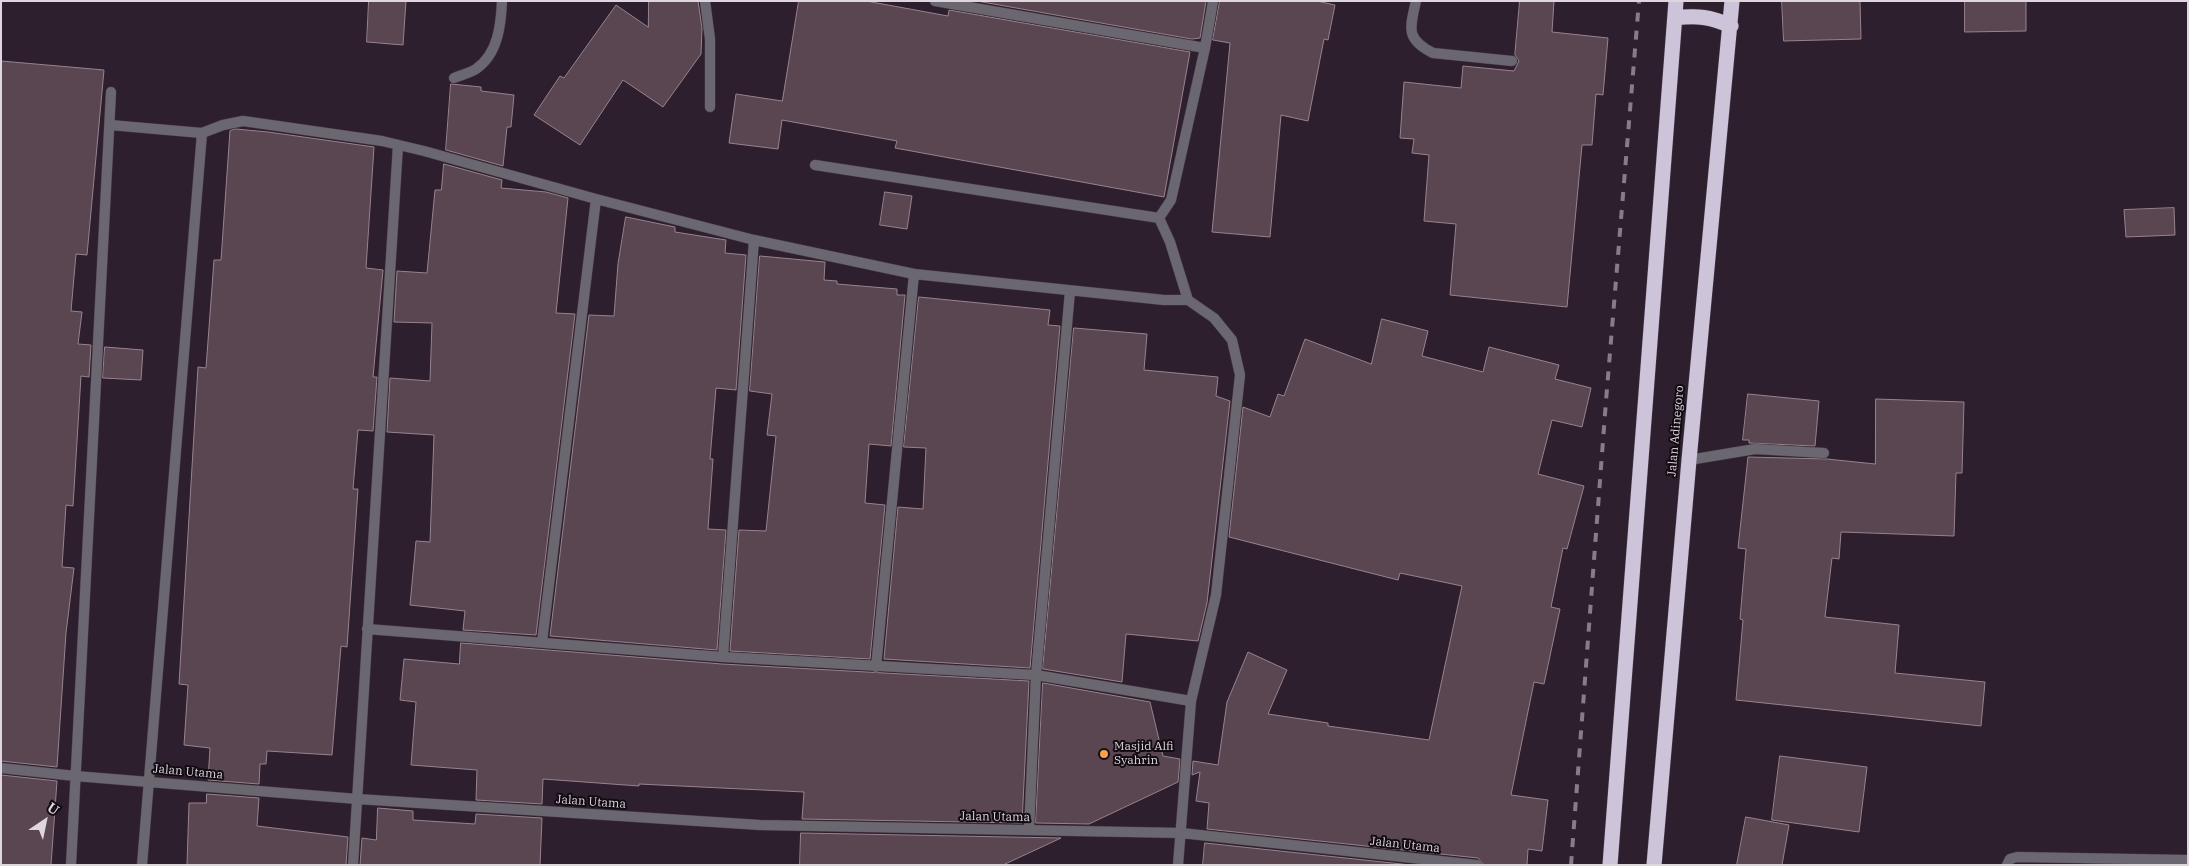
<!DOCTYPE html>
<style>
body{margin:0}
#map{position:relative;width:2189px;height:866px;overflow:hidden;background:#2d1f2e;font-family:"IBM Plex Serif",serif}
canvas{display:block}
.frame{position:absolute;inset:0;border:2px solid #ded5df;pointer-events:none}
.north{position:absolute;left:20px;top:796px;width:50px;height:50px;-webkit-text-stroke:4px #120c12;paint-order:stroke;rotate:34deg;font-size:14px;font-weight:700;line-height:20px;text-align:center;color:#ded5df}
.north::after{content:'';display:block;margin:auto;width:18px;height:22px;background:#ded5df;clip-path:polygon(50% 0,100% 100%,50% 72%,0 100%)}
</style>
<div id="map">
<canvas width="2189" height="866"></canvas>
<div class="frame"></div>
<div class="north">U</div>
</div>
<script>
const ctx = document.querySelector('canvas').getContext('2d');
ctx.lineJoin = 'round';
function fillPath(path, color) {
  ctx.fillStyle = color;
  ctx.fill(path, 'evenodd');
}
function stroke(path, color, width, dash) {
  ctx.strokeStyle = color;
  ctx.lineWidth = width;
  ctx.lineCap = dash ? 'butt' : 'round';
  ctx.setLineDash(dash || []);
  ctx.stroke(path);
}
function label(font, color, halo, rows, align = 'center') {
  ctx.font = font + ' "IBM Plex Serif",serif';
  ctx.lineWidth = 4;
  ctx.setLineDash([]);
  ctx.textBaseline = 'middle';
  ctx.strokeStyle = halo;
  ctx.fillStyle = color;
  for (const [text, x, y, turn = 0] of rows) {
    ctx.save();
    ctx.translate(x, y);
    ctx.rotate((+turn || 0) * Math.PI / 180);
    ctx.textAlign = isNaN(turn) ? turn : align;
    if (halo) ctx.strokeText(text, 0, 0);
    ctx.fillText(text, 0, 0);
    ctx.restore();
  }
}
const building = new Path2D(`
 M 369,1 L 406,1 L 403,45 L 367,42 Z
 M 649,1 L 698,1 L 702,28 L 701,54 L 663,107 L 623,80 L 580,145 L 534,115 L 560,76 L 564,78 L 616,5 L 648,27 Z
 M 799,1 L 866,1 L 948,16 L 949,10 L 1190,52 L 1164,197 L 895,148 L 897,141 L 782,120 L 778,149 L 729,143 L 736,94 L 782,101 Z
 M 977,1 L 1206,1 L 1200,38 L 1192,39 Z
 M 1220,1 L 1317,1 L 1335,5 L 1328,40 L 1324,39 L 1308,121 L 1281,115 L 1270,237 L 1212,232 L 1230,43 L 1213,40 Z
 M 1520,1 L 1554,1 L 1552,32 L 1608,38 L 1603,95 L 1596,94 L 1592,145 L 1582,145 L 1567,307 L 1450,295 L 1456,224 L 1424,221 L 1429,155 L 1412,153 L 1414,139 L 1400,138 L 1404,82 L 1461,88 L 1463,66 L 1514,71 L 1519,61 L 1515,55 Z
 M 1782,1 L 1860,1 L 1861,39 L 1784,41 Z
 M 1965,1 L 2026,1 L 2026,31 L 1965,32 Z
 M 1,61 L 104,70 L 87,255 L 76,254 L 71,311 L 82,312 L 78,344 L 91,345 L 89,377 L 81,376 L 73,506 L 66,505 L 62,567 L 74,568 L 66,633 L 57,767 L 1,761 Z
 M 451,84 L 481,87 L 481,91 L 514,95 L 511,127 L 507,127 L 503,166 L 446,150 Z
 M 236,129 L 268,132 L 374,147 L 366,268 L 383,270 L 373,377 L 377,377 L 373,431 L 358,430 L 353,489 L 358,489 L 347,647 L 341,646 L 332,755 L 267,751 L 266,764 L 260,764 L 259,784 L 208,780 L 210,748 L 184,745 L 188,685 L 179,684 L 198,367 L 206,368 L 214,260 L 221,260 L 230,131 Z
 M 444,164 L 502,180 L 501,188 L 546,192 L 568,198 L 556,313 L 575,314 L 536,635 L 463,630 L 465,611 L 410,605 L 416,541 L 430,542 L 434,435 L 387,432 L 390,378 L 430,381 L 432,323 L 394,322 L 397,271 L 427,273 L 435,190 L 441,190 Z
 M 885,192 L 912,196 L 907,229 L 880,225 Z
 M 2174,208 L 2175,235 L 2126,237 L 2124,210 Z
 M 626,217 L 675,227 L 675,232 L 726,240 L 725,253 L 746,255 L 736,390 L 716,388 L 710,459 L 713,459 L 708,529 L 726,530 L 717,650 L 550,636 L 589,315 L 614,316 L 618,264 Z
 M 760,256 L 825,262 L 824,280 L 837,281 L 837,284 L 897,289 L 897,295 L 905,295 L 891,446 L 869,444 L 865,503 L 885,505 L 870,659 L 730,651 L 739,530 L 766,531 L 776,436 L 767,435 L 772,394 L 750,391 Z
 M 919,297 L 1050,310 L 1048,325 L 1060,326 L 1030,668 L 884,659 L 898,507 L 923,509 L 926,448 L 904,447 Z
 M 1382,319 L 1428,331 L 1422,356 L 1483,372 L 1489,347 L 1559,365 L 1555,379 L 1591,388 L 1582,427 L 1552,420 L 1538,474 L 1584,486 L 1567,549 L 1563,548 L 1551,607 L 1560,609 L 1544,684 L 1534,682 L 1511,795 L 1548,800 L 1542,851 L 1528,849 L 1527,865 L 1484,865 L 1478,858 L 1207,829 L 1209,803 L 1196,801 L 1200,772 L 1192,775 L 1193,761 L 1218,765 L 1227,702 L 1248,652 L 1287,670 L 1268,714 L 1328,723 L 1328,726 L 1429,740 L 1462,586 L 1400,573 L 1398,580 L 1229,537 L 1243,407 L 1270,417 L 1278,394 L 1284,396 L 1305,339 L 1371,364 Z
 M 1074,328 L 1147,334 L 1144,370 L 1218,377 L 1216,396 L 1230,401 L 1207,603 L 1198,641 L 1126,634 L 1122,682 L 1043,669 Z
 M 105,347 L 143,350 L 141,380 L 103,378 Z
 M 1748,394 L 1819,401 L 1815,446 L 1749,443 L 1749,440 L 1743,440 Z
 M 1876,399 L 1964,402 L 1962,473 L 1956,473 L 1954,536 L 1841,532 L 1839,559 L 1832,558 L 1825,617 L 1899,625 L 1895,673 L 1985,682 L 1981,726 L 1736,700 L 1743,620 L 1740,619 L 1746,549 L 1738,548 L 1748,457 L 1827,459 L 1875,464 Z
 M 461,643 L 722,664 L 1029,681 L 1022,823 L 802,819 L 804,792 L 639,784 L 639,786 L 543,779 L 542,804 L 476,800 L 477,770 L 411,765 L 416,702 L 400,700 L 404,659 L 459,664 Z
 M 1043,683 L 1150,702 L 1163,756 L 1180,759 L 1178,782 L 1089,824 L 1036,823 Z
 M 1780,756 L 1867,767 L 1859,832 L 1772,820 Z
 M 1,775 L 57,781 L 51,865 L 1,865 Z
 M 207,794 L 259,798 L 257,826 L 348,837 L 346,865 L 187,865 L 189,803 L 206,803 Z
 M 378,808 L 413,811 L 413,820 L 475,824 L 476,814 L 542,818 L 540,865 L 360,865 L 362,838 L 376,840 Z
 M 1746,817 L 1789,825 L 1782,865 L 1737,865 Z
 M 801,833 L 1061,838 L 1003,865 L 800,865 Z
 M 1205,843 L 1411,865 L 1203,865 Z`);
fillPath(building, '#5a4651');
stroke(building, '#99828f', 1);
const street = new Path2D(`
 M 705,1 L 710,39 L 710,107
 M 935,1 L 1205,48
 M 1416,1 C 1410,28 1405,39 1433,53 L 1512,61
 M 454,78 C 461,75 470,73 476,69 C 498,54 501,25 502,1
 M 110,125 L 202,133 L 223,125 L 243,121 L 382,141 L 424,151 L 596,199 L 754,240 L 914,274 L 1164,300 L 1188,300 L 1214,318 L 1232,340 L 1240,375 L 1216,595 L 1191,701 L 1178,865
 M 815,165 L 1159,218 L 1171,200 L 1205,48 L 1213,1
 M 1159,218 L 1170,242 L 1188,300
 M 1689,460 L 1755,449 L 1824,453
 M 367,629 L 723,657 L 1036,675 L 1191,701
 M 542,642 L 596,199
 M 723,657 L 754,240
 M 876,667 L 914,274
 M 1,768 L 75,776 L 357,799 L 760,825 L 1181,833 L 1477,865
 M 1029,830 L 1036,675 L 1070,291
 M 71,865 L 111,92
 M 142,865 L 202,133
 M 353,865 L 398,145
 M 2007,865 L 2010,859 L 2017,857 L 2188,860`);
const highway = new Path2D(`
 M 1675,18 C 1697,15 1711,17 1731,26
 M 1610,865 L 1676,1
 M 1654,865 L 1689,460 L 1732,1`);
stroke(street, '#493c4a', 11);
stroke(highway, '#493c4a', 16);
stroke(street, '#6b6770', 10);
stroke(highway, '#cdc4da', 15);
stroke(new Path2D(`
 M 1571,865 L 1606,401 L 1639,1`), '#887c89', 4, [9, 9]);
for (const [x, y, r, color] of [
 [1104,754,5,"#f8a04b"]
]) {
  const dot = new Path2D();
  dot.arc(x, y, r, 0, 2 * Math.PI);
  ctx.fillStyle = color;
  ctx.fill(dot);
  stroke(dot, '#120c12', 2);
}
label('12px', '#ded5df', '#120c12', [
 ["Jalan Adinegoro",1676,431,-85],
 ["Jalan Utama",188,772,5],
 ["Jalan Utama",591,802,4],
 ["Jalan Utama",995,817,1],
 ["Jalan Utama",1405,845,6]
]);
label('12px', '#ded5df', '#120c12', [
 ["Masjid Alfi",1114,747],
 ["Syahrin",1114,761]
], 'left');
</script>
